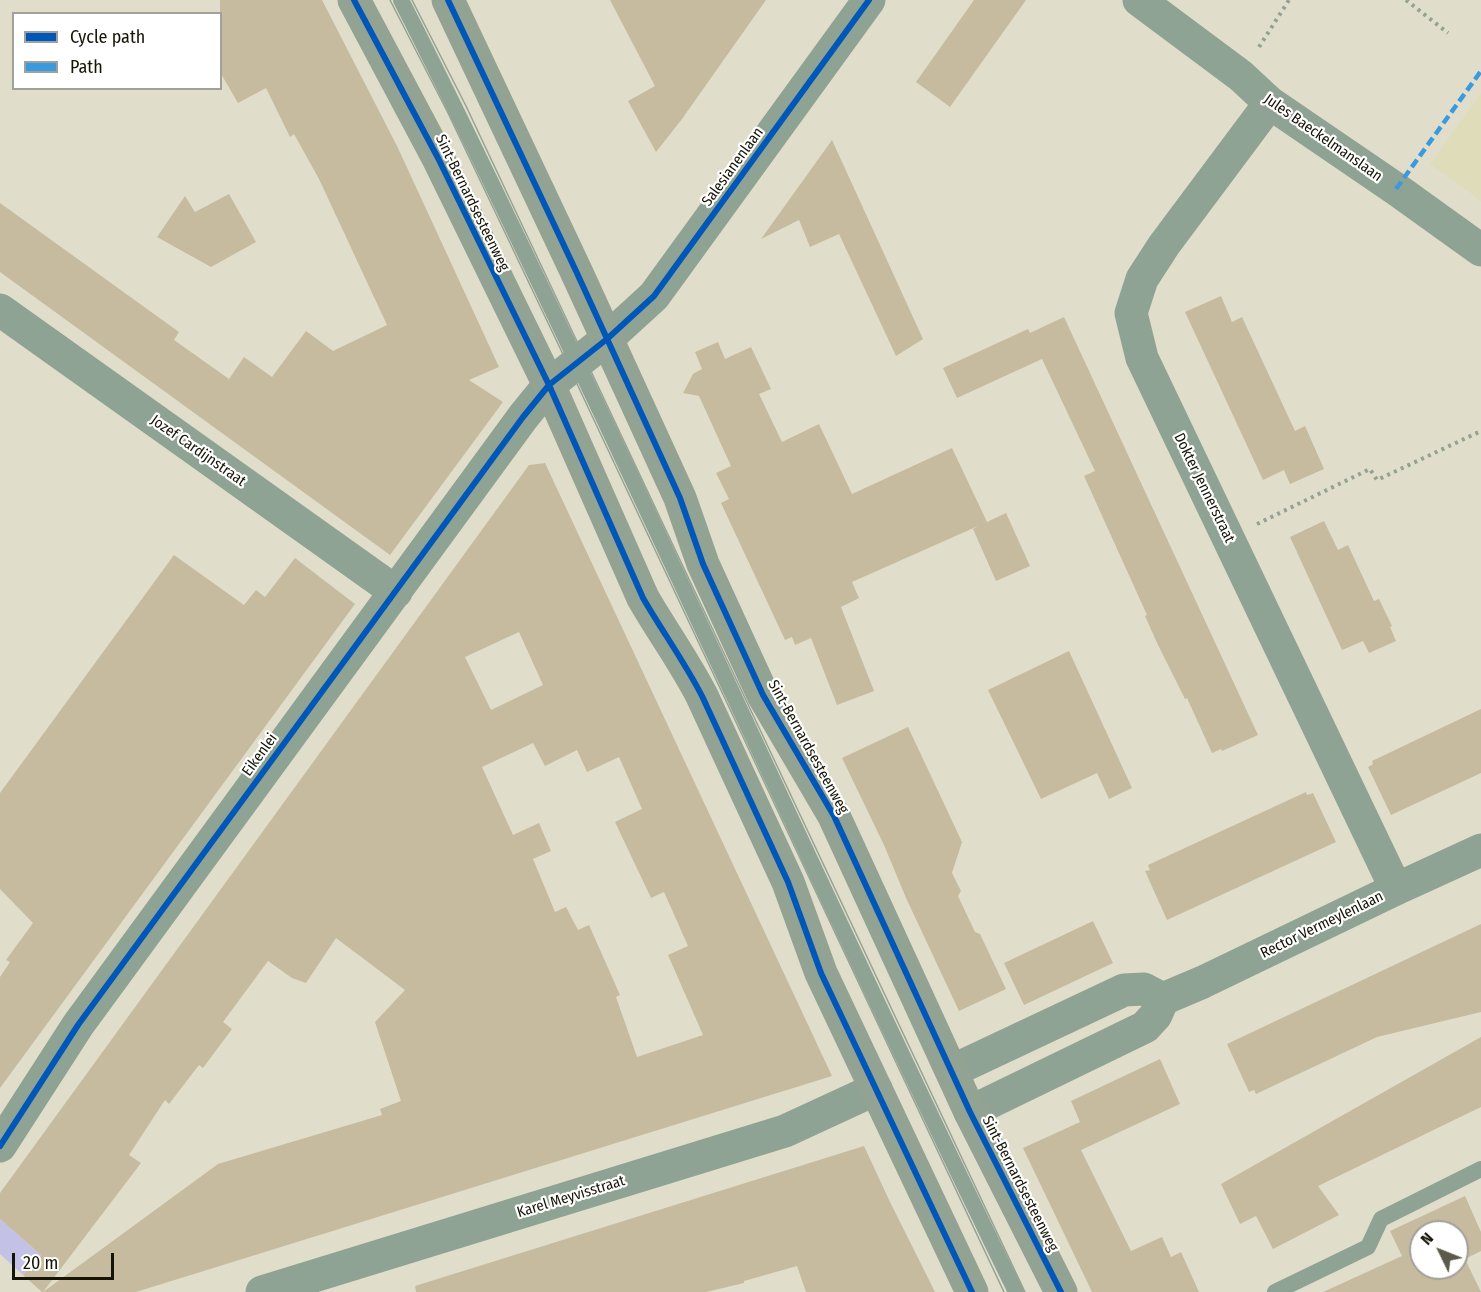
<!DOCTYPE html>
<style>
body{margin:0}
#map{position:relative;width:1481px;height:1292px;overflow:hidden;background:#e0deca;font-family:"Fira Sans Condensed",sans-serif}
canvas{display:block}
.legend{position:absolute;left:12px;top:12px;width:210px;height:78px;box-sizing:border-box;background:#fff;border:2px solid #a1a19b;margin:0;padding:8px 10px;list-style:none;font-size:18px;color:#151406}
.legend li{display:flex;align-items:center;gap:12px;height:30px}
.legend b{width:30px;border:2px solid #a1a19b}
.north{position:absolute;left:1409px;top:1220px;width:60px;height:60px;box-sizing:border-box;background:#fff;border:2px solid #a1a19b;border-radius:50%;rotate:313deg;font-size:16px;font-weight:700;line-height:24px;text-align:center;color:#151406}
.north::after{content:'';display:block;margin:auto;width:21px;height:27px;background:#5c5b4b;clip-path:polygon(50% 0,100% 100%,50% 72%,0 100%)}
.scale{position:absolute;left:12px;top:1253px;width:102px;height:27px;box-sizing:border-box;border:3px solid #151406;border-top:0;padding-left:8px;font-size:18px;line-height:21px;white-space:nowrap;color:#151406;-webkit-text-stroke:4px #fff;paint-order:stroke}
</style>
<div id="map">
<canvas width="1481" height="1292"></canvas>
<ul class="legend">
<li><b style="height:8px;background:#0057b8"></b>Cycle path</li>
<li><b style="height:8px;background:#3b9add"></b>Path</li>
</ul>
<div class="north">N</div>
<div class="scale">20 m</div>
</div>
<script>
const ctx = document.querySelector('canvas').getContext('2d');
ctx.lineJoin = 'round';
function fillPath(path, color) {
  ctx.fillStyle = color;
  ctx.fill(path, 'evenodd');
}
function stroke(path, color, width, dash) {
  ctx.strokeStyle = color;
  ctx.lineWidth = width;
  ctx.lineCap = dash ? 'butt' : 'round';
  ctx.setLineDash(dash || []);
  ctx.stroke(path);
}
function label(font, color, halo, rows, align = 'center') {
  ctx.font = font + ' "Fira Sans Condensed",sans-serif';
  ctx.lineWidth = 4.5;
  ctx.setLineDash([]);
  ctx.textBaseline = 'middle';
  ctx.strokeStyle = halo;
  ctx.fillStyle = color;
  for (const [text, x, y, turn = 0] of rows) {
    ctx.save();
    ctx.translate(x, y);
    ctx.rotate((+turn || 0) * Math.PI / 180);
    ctx.textAlign = isNaN(turn) ? turn : align;
    if (halo) ctx.strokeText(text, 0, 0);
    ctx.fillText(text, 0, 0);
    ctx.restore();
  }
}
fillPath(new Path2D(`
 M 1481,93 L 1481,201 L 1430,164 Z`), '#dfdcba');
fillPath(new Path2D(`
 M 0,1219 L 41,1255 L 23,1275 L 0,1254 Z`), '#c3c2e6');
fillPath(new Path2D(`
 M 220,0 L 322,0 L 398,148 L 499,367 L 469,380 L 503,402 L 390,555 L 0,272 L 0,203 L 179,332 L 174,340 L 229,379 L 244,357 L 272,377 L 306,331 L 333,351 L 387,325 L 319,179 L 294,134 L 290,137 L 266,88 L 238,103 L 220,72 Z
 M 610,0 L 766,0 L 682,119 L 656,152 L 628,101 L 655,86 Z
 M 974,0 L 1026,0 L 950,107 L 916,82 Z
 M 832,140 L 923,339 L 896,356 L 839,234 L 810,247 L 799,220 L 761,239 Z
 M 229,194 L 256,242 L 211,267 L 157,237 L 185,196 L 195,212 Z
 M 1221,296 L 1232,322 L 1242,317 L 1295,431 L 1305,426 L 1324,469 L 1290,484 L 1284,470 L 1263,480 L 1185,312 Z
 M 1064,317 L 1258,735 L 1222,751 L 1221,749 L 1212,753 L 1187,698 L 1185,699 L 1158,645 L 1145,616 L 1147,615 L 1084,476 L 1095,471 L 1042,359 L 957,398 L 943,368 L 1028,329 L 1030,333 Z
 M 718,342 L 725,359 L 751,347 L 771,389 L 759,394 L 782,442 L 819,424 L 852,494 L 952,448 L 987,522 L 1006,513 L 1030,566 L 996,581 L 973,529 L 978,526 L 852,582 L 859,598 L 841,607 L 874,691 L 837,705 L 811,638 L 795,645 L 792,637 L 785,640 L 721,503 L 729,499 L 716,473 L 731,466 L 699,396 L 683,393 L 693,374 L 702,369 L 695,352 Z
 M 545,463 L 832,1076 L 136,1292 L 42,1292 L 23,1275 L 41,1255 L 0,1219 L 0,1193 L 529,465 ZM 519,632 L 543,685 L 491,710 L 465,657 ZM 533,743 L 545,766 L 577,750 L 587,772 L 619,757 L 642,809 L 615,822 L 651,898 L 664,892 L 688,946 L 668,955 L 703,1035 L 637,1057 L 616,997 L 620,995 L 589,925 L 578,930 L 566,907 L 555,912 L 533,859 L 551,851 L 539,823 L 513,835 L 482,767 ZM 336,938 L 405,990 L 375,1022 L 401,1101 L 380,1109 L 382,1115 L 218,1164 L 43,1292 L 141,1163 L 129,1155 L 165,1100 L 169,1104 L 199,1065 L 203,1068 L 232,1029 L 223,1022 L 268,961 L 292,978 L 306,983 Z
 M 1324,521 L 1338,550 L 1348,545 L 1374,601 L 1379,599 L 1392,626 L 1390,627 L 1396,641 L 1369,653 L 1363,641 L 1342,650 L 1290,537 Z
 M 174,555 L 244,605 L 256,590 L 265,597 L 295,558 L 355,604 L 0,1088 L 0,977 L 10,962 L 6,960 L 33,923 L 0,889 L 0,793 Z
 M 1069,651 L 1132,788 L 1109,799 L 1097,773 L 1041,799 L 988,690 Z
 M 1481,709 L 1481,773 L 1391,815 L 1368,767 L 1373,764 L 1372,761 Z
 M 908,727 L 962,842 L 952,873 L 961,891 L 958,896 L 975,932 L 980,934 L 1006,989 L 959,1011 L 906,898 L 884,845 L 842,758 Z
 M 1306,792 L 1307,795 L 1313,793 L 1336,842 L 1167,920 L 1145,871 L 1150,870 L 1148,865 Z
 M 1093,921 L 1113,963 L 1024,1005 L 1004,963 Z
 M 1481,924 L 1481,1012 L 1377,1037 L 1256,1094 L 1254,1090 L 1249,1092 L 1227,1044 Z
 M 1481,1037 L 1481,1107 L 1318,1186 L 1339,1215 L 1273,1249 L 1256,1216 L 1240,1224 L 1221,1184 Z
 M 1160,1059 L 1180,1104 L 1081,1150 L 1131,1251 L 1162,1237 L 1171,1257 L 1181,1252 L 1199,1292 L 1092,1292 L 1023,1148 L 1080,1122 L 1071,1101 Z
 M 864,1146 L 890,1202 L 935,1292 L 806,1292 L 797,1266 L 744,1281 L 744,1283 L 706,1292 L 416,1292 L 415,1286 Z
 M 1465,1196 L 1481,1232 L 1481,1251 L 1465,1259 L 1481,1292 L 1323,1292 L 1402,1256 L 1390,1231 ZM 1421,1232 L 1457,1232 L 1457,1268 L 1421,1268 Z`), '#c6bb9e');
stroke(new Path2D(`
 M 1406,0 L 1448,33
 M 1259,47 L 1289,0
 M 1257,524 L 1370,469 L 1377,480 L 1481,431`), '#94a193', 4, [3, 4.5]);
stroke(new Path2D(`
 M 401,0 C 472,139 538,280 605,421 C 742,711 875,1004 1016,1292
 M 1275,1292 L 1368,1247 L 1381,1219 L 1481,1169`), '#8ea394', 16);
stroke(new Path2D(`
 M 1139,0 L 1241,76 L 1270,103 L 1396,189 L 1481,250
 M 1270,103 L 1164,245 L 1142,279 L 1131,313 L 1142,358 L 1396,889
 M 0,310 L 396,592
 M 952,1071 L 1124,990 L 1144,989 L 1163,999
 M 970,1112 L 1145,1027 L 1156,1015 L 1163,999 L 1203,982 L 1396,889 L 1481,850
 M 0,1146 L 78,1025 L 523,417 L 549,385 L 607,339 L 654,296 L 869,0
 M 262,1292 L 785,1131 L 876,1089`), '#8ea394', 33);
stroke(new Path2D(`
 M 354,0 L 438,158 L 549,385 L 643,598 C 662,631 684,661 702,696 L 788,882 L 821,973 L 972,1292
 M 448,0 L 576,271 L 680,498 L 703,564 L 763,695 L 834,816 L 970,1112 L 1061,1292`), '#92a293', 33);
stroke(new Path2D(`
 M 390,0 L 448,113 L 570,369 L 1004,1292
 M 412,0 L 466,106 L 1025,1292`), '#95a294', 1.5);
stroke(new Path2D(`
 M 1396,189 L 1481,71`), '#3b9add', 4.5, [9, 4.5]);
stroke(new Path2D(`
 M 354,0 L 438,158 L 549,385 L 643,598 C 662,631 684,661 702,696 L 788,882 L 821,973 L 972,1292
 M 448,0 L 576,271 L 680,498 L 703,564 L 763,695 L 834,816 L 970,1112 L 1061,1292
 M 0,1146 L 78,1025 L 523,417 L 549,385 L 607,339 L 654,296 L 869,0`), '#0057b8', 6);
label('15px', '#151406', '#fff', [
 ["Jules Baeckelmanslaan",1323,138,35],
 ["Salesianenlaan",733,167,-54],
 ["Sint-Bernardsesteenweg",472,203,64],
 ["Jozef Cardijnstraat",198,451,35],
 ["Dokter Jennerstraat",1204,488,64],
 ["Sint-Bernardsesteenweg",808,747,61],
 ["Eikenlei",260,755,-54],
 ["Rector Vermeylenlaan",1322,925,-26],
 ["Sint-Bernardsesteenweg",1020,1184,63],
 ["Karel Meyvisstraat",571,1197,-17]
]);
</script>
